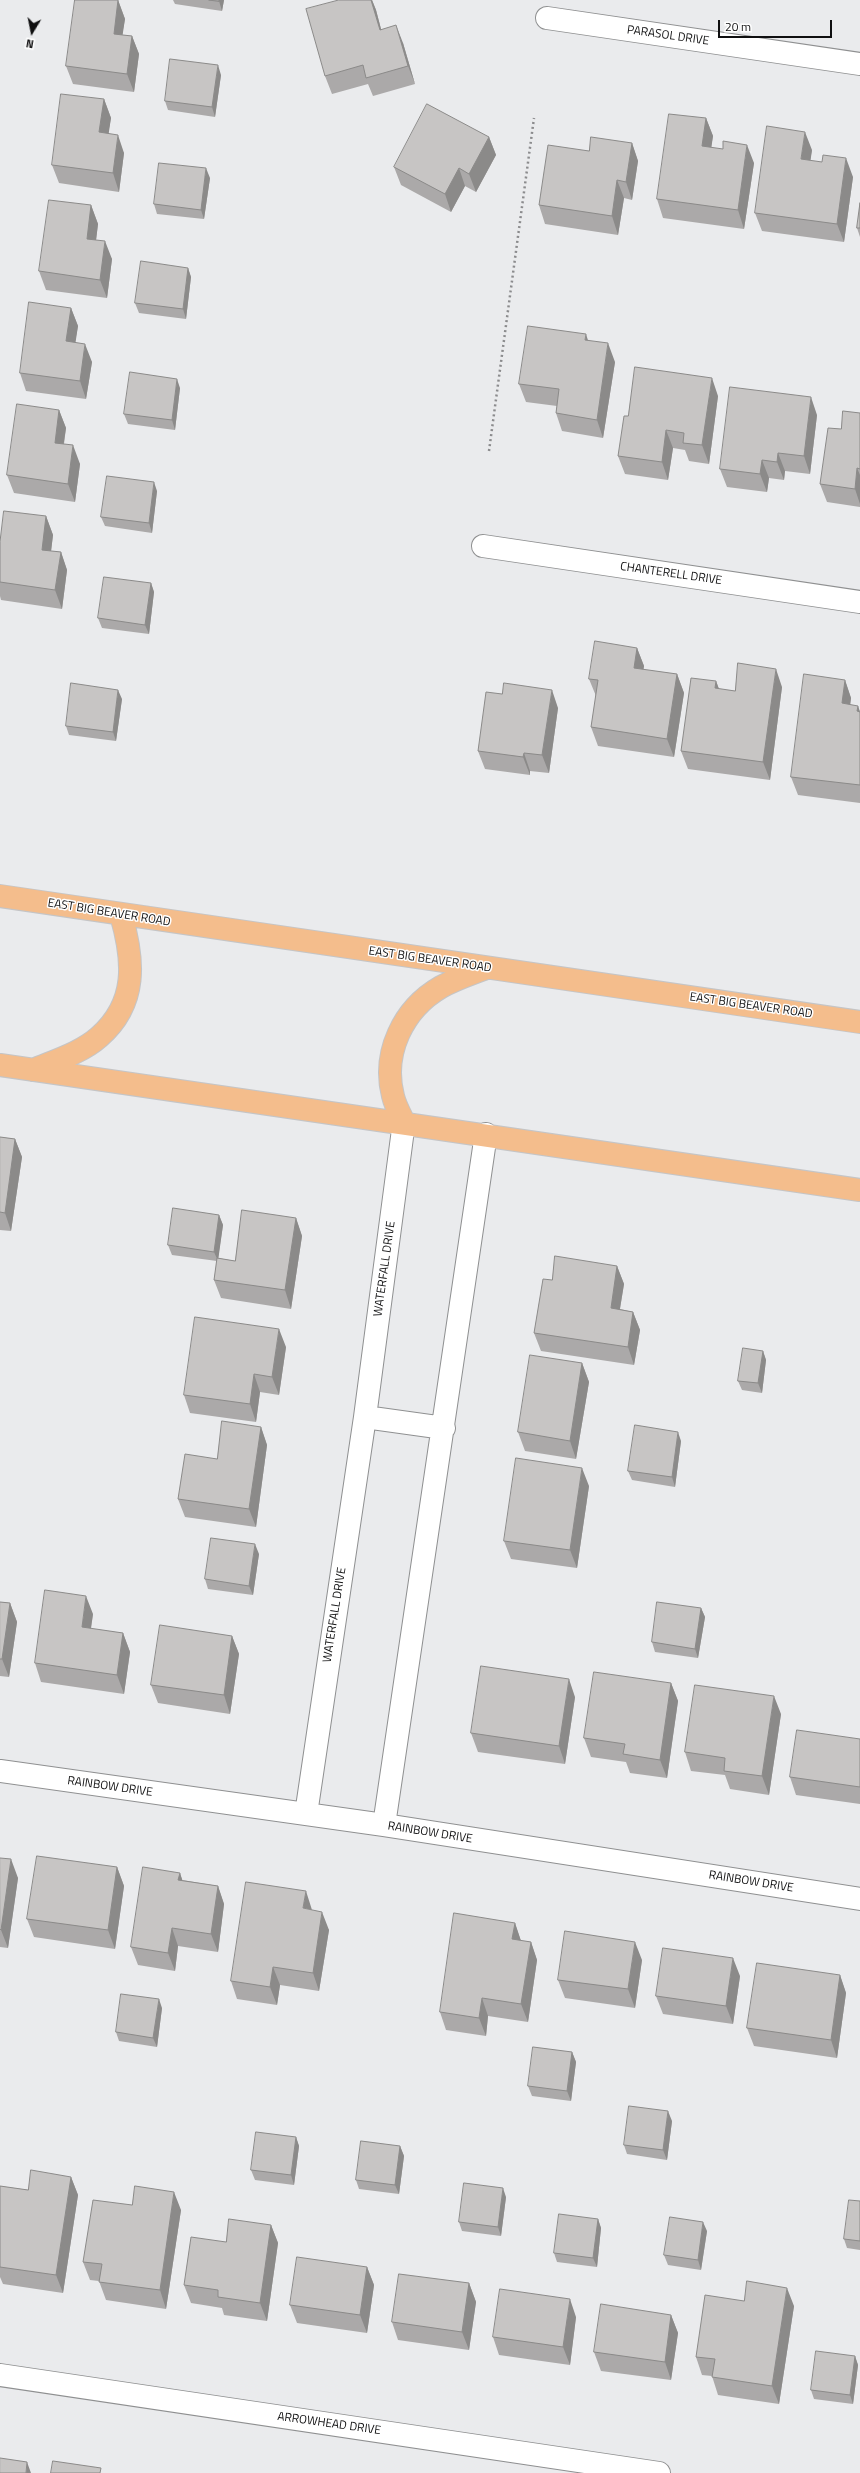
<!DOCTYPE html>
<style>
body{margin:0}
#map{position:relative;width:860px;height:2473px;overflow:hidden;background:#eaebed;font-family:"Titillium Web",sans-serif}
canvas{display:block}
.north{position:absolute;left:12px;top:12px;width:40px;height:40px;-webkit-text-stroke:3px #fff;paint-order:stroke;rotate:190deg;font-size:11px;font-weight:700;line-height:16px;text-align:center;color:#0f0f10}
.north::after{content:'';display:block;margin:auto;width:14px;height:18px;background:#0f0f10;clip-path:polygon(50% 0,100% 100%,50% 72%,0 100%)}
.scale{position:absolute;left:718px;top:20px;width:114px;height:18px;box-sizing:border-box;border:2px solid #0f0f10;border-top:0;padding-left:5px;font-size:12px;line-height:14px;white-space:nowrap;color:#0f0f10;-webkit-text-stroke:3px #fff;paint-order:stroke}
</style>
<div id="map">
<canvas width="860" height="2473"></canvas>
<div class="north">N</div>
<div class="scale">20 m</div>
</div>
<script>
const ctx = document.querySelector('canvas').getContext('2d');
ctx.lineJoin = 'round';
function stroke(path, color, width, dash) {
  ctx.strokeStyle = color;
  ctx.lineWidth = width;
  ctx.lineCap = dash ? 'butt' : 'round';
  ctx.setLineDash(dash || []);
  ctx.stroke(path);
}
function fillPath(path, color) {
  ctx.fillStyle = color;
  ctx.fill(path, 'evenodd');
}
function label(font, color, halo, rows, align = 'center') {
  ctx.font = font + ' "Titillium Web",sans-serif';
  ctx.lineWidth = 3;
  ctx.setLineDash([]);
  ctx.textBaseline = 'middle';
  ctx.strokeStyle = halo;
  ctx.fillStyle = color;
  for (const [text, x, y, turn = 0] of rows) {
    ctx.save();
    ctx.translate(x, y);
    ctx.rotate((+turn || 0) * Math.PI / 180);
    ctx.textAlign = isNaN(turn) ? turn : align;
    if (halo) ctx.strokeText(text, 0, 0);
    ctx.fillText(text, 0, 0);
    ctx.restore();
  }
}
const minor = new Path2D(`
 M 547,18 L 860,64
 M 483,546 L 860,602
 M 365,1417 L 444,1428
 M 0,1771 L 384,1825 L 860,1899
 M 306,1814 L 365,1417 L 404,1122
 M 384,1825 L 486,1134
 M 0,2375 L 659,2473`);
const primary = new Path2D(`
 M 0,896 L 860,1022
 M 0,1065 L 860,1190
 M 33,1070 C 54,1061 81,1053 99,1037 C 138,1003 134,960 121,915
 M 404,1122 C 400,1114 395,1105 393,1096 C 382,1053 403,1009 441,987 C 455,979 471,974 486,968`);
stroke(minor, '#8f9091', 24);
stroke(primary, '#c5c5c6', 24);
stroke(new Path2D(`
 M 489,451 L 534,118`), '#8b8b8d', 2.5, [2, 3]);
stroke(minor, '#fff', 22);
stroke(primary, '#f4bd8c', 22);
fillPath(new Path2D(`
 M 118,0 L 125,19 L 122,35 L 132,36 L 139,54 L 134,92 L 73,84 L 66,66 Z
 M 173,0 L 224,0 L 222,11 L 175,4 Z
 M 339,0 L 372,0 L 376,10 L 381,29 L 403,43 L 415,84 L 373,96 L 368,84 L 332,94 L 325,76 Z
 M 221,75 L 215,117 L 168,110 L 165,101 Z
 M 104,99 L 111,118 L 108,134 L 124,153 L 119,192 L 59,183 L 52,165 Z
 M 706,118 L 713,136 L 711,147 L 754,163 L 744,229 L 663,218 L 657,199 Z
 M 489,137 L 496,155 L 476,192 L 465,186 L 451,212 L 401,185 L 394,167 Z
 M 632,143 L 638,161 L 632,200 L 624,198 L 618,235 L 545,224 L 539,205 L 589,151 Z
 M 812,150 L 810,160 L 853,177 L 844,242 L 762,231 L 755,213 Z
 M 210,178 L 204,219 L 157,214 L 154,204 Z
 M 860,203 L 860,237 L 857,228 Z
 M 91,205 L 98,224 L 96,240 L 112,259 L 107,298 L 46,290 L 39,271 Z
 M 188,268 L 191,277 L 186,319 L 139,313 L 135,303 Z
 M 71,308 L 78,326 L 75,342 L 92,362 L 86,399 L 26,391 L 20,373 Z
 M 615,362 L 603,438 L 562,431 L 556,413 L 557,406 L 526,402 L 519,384 Z
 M 180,388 L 175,430 L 128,424 L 124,414 Z
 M 718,396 L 709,464 L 689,461 L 685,450 L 673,448 L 668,480 L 625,474 L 618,456 L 628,416 Z
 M 59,410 L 66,428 L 64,444 L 80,464 L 75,502 L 14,493 L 7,475 Z
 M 860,413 L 860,507 L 827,502 L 820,484 L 841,429 Z
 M 817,415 L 810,474 L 785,471 L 784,480 L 769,478 L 767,492 L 727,487 L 720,469 Z
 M 157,491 L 152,533 L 105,526 L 101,517 Z
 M 46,516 L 53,535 L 51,551 L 61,552 L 67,570 L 62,609 L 1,600 L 0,596 L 0,542 Z
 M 151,583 L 154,592 L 149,634 L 102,628 L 98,618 Z
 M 637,648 L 644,666 L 643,670 L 677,674 L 684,693 L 674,757 L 598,746 L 591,727 L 596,696 L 589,679 Z
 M 845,680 L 851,698 L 850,705 L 858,706 L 860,712 L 860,803 L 798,795 L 791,777 Z
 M 716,681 L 719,689 L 735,691 L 782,687 L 770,780 L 688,769 L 681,751 Z
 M 502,694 L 558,708 L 549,773 L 530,771 L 530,775 L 485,769 L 478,751 Z
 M 122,699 L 116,741 L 69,735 L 66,726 Z
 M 0,1137 L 15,1139 L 22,1157 L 11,1231 L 0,1230 Z
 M 219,1215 L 223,1225 L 218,1258 L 235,1261 L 296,1218 L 302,1236 L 291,1309 L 221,1298 L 214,1280 L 217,1261 L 172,1255 L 168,1245 Z
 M 617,1266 L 624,1284 L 620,1309 L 633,1312 L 640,1330 L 634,1365 L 541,1351 L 534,1333 L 552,1280 Z
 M 286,1347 L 279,1395 L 260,1392 L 256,1422 L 190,1413 L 184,1395 Z
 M 763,1351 L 766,1360 L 762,1393 L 742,1390 L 738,1381 Z
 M 582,1363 L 589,1382 L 576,1459 L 525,1451 L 518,1432 Z
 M 261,1427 L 267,1445 L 256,1527 L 185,1517 L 178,1499 L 217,1459 Z
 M 681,1441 L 675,1487 L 632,1480 L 628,1471 Z
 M 589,1486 L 577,1568 L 511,1559 L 504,1541 Z
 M 259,1554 L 253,1595 L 208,1589 L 205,1579 Z
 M 0,1602 L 10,1603 L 17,1622 L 9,1677 L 0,1676 Z
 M 701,1608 L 705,1617 L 698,1658 L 655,1652 L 652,1642 Z
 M 93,1614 L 91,1629 L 123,1633 L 130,1652 L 124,1694 L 41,1682 L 35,1663 Z
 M 232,1636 L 239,1654 L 230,1714 L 158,1703 L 151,1685 Z
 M 671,1683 L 678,1701 L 667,1778 L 630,1773 L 626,1762 L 591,1757 L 584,1738 Z
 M 575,1697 L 565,1764 L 478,1752 L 471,1733 Z
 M 781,1714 L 769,1795 L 730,1789 L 725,1775 L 691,1771 L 685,1752 Z
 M 860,1739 L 860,1804 L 796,1795 L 790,1777 Z
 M 0,1858 L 18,1878 L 8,1948 L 0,1947 Z
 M 117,1867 L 124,1886 L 115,1949 L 34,1937 L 27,1919 Z
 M 180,1873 L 182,1880 L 218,1886 L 224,1904 L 218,1952 L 178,1946 L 175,1971 L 138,1965 L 131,1947 Z
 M 312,1910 L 329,1930 L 319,1991 L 280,1985 L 277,2005 L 237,1999 L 231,1981 Z
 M 515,1923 L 521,1941 L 531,1942 L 537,1960 L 528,2022 L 488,2016 L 486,2036 L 446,2030 L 440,2012 Z
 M 642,1960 L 635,2008 L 565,1998 L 558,1980 Z
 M 840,1975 L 846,1993 L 837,2058 L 754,2046 L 747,2028 Z
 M 740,1976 L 733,2024 L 663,2014 L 656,1996 Z
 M 162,2008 L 157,2047 L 119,2041 L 116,2032 Z
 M 572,2052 L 576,2062 L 571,2101 L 532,2096 L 528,2086 Z
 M 672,2121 L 667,2160 L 627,2154 L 624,2145 Z
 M 296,2137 L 299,2146 L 294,2185 L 255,2180 L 251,2170 Z
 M 400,2146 L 404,2156 L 399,2194 L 359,2189 L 356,2180 Z
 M 71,2177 L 78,2195 L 63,2293 L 3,2284 L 0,2277 L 0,2186 L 28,2190 Z
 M 506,2197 L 501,2236 L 462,2231 L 459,2222 Z
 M 860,2201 L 860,2250 L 847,2248 L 844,2239 Z
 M 132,2205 L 181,2210 L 166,2309 L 106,2300 L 99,2281 L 90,2280 L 83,2262 Z
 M 598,2219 L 601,2228 L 597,2267 L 557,2262 L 554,2253 Z
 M 271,2225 L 278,2243 L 267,2321 L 224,2315 L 222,2308 L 191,2303 L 184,2285 L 226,2242 Z
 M 707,2231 L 701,2270 L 668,2265 L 664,2255 Z
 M 367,2267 L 374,2285 L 367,2333 L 297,2323 L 290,2305 Z
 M 469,2283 L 476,2302 L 469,2350 L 398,2340 L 392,2322 Z
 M 744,2301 L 794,2306 L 779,2404 L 718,2395 L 712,2376 L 702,2375 L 696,2357 Z
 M 671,2315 L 678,2333 L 671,2380 L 601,2371 L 594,2352 Z
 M 576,2317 L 570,2365 L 499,2355 L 493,2337 Z
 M 855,2356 L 858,2365 L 853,2404 L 814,2399 L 811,2390 Z`), '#aba9a9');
fillPath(new Path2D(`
 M 118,0 L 125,19 L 120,52 L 114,34 Z
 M 219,0 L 224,0 L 222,11 L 219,1 Z
 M 371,0 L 372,0 L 376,10 L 386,48 L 380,30 Z
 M 396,25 L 403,43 L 415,84 L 408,66 Z
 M 132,36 L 139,54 L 134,92 L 127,74 Z
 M 218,65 L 221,75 L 215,117 L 212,107 Z
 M 104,99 L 111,118 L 106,151 L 99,132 Z
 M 706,118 L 713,136 L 709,164 L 702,146 Z
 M 805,132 L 812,150 L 808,178 L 801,159 Z
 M 118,135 L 124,153 L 119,192 L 113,173 Z
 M 489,137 L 496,155 L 476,192 L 469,174 Z
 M 632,143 L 638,161 L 632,200 L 626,182 Z
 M 747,145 L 754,163 L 744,229 L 738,210 Z
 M 846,158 L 853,177 L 844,242 L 837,224 Z
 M 206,168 L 210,178 L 204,219 L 201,210 Z
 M 459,168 L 465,186 L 451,212 L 445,194 Z
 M 617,180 L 624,198 L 618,235 L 612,216 Z
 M 91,205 L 98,224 L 94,257 L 87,239 Z
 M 105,241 L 112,259 L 107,298 L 100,280 Z
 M 188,268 L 191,277 L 186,319 L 183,309 Z
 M 71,308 L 78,326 L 73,359 L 66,341 Z
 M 586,334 L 592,353 L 585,340 Z
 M 608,343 L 615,362 L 603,438 L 597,420 Z
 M 85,344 L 92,362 L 86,399 L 80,381 Z
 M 712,378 L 718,396 L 709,464 L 702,445 Z
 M 177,379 L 180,388 L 175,430 L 172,420 Z
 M 811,397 L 817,415 L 810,474 L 804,456 Z
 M 59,410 L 66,428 L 61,461 L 55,443 Z
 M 666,430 L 673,448 L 668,480 L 662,462 Z
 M 73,445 L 80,464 L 75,502 L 68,484 Z
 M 778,453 L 785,471 L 784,480 L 777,462 Z
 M 762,460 L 769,478 L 767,492 L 760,474 Z
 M 857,468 L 860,475 L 860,504 L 855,489 Z
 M 154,482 L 157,491 L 152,533 L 149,523 Z
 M 46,516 L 53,535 L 49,568 L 42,550 Z
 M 61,552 L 67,570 L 62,609 L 55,590 Z
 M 151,583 L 154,592 L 149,634 L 145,625 Z
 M 637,648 L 644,666 L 641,686 L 634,668 Z
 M 776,669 L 782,687 L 770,780 L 763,762 Z
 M 677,674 L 684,693 L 674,757 L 667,739 Z
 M 845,680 L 851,698 L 848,722 L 842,703 Z
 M 716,681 L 723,700 L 715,688 Z
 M 118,690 L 122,699 L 116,741 L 113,732 Z
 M 552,690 L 558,708 L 549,773 L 542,755 Z
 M 858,706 L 860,712 L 857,711 Z
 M 524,753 L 530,771 L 530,775 L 523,757 Z
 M 15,1139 L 22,1157 L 11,1231 L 5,1213 Z
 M 219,1215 L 223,1225 L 218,1261 L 214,1252 Z
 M 296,1218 L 302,1236 L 291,1309 L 285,1290 Z
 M 617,1266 L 624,1284 L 617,1326 L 611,1308 Z
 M 633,1312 L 640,1330 L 634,1365 L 628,1347 Z
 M 279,1329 L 286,1347 L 279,1395 L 272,1377 Z
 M 763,1351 L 766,1360 L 762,1393 L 758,1383 Z
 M 582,1363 L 589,1382 L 576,1459 L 570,1441 Z
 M 254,1374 L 260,1392 L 256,1422 L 250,1404 Z
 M 261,1427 L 267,1445 L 256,1527 L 249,1509 Z
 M 678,1432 L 681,1441 L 675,1487 L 672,1477 Z
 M 582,1468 L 589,1486 L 577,1568 L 570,1550 Z
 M 255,1544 L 259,1554 L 253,1595 L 249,1586 Z
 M 86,1596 L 93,1614 L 88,1646 L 82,1627 Z
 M 10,1603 L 17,1622 L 9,1677 L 2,1659 Z
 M 701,1608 L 705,1617 L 698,1658 L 695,1649 Z
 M 123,1633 L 130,1652 L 124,1694 L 117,1675 Z
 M 232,1636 L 239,1654 L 230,1714 L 224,1695 Z
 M 569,1679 L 575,1697 L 565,1764 L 559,1746 Z
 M 671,1683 L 678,1701 L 667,1778 L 660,1760 Z
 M 774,1696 L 781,1714 L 769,1795 L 762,1776 Z
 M 11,1859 L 18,1878 L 8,1948 L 1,1930 Z
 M 117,1867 L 124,1886 L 115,1949 L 108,1930 Z
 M 180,1873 L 186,1891 L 178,1880 Z
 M 218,1886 L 224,1904 L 218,1952 L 211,1934 Z
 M 306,1891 L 312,1910 L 303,1908 Z
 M 322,1912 L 329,1930 L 319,1991 L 313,1973 Z
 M 515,1923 L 521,1941 L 512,1939 Z
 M 172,1928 L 178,1946 L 175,1971 L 168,1953 Z
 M 531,1942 L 537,1960 L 528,2022 L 521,2004 Z
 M 635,1942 L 642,1960 L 635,2008 L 628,1989 Z
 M 733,1958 L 740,1976 L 733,2024 L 726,2006 Z
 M 273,1967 L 280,1985 L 277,2005 L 270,1987 Z
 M 840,1975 L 846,1993 L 837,2058 L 831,2040 Z
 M 482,1998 L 488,2016 L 486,2036 L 479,2018 Z
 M 159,1999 L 162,2008 L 157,2047 L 153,2038 Z
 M 572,2052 L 576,2062 L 571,2101 L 567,2091 Z
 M 668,2111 L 672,2121 L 667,2160 L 663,2150 Z
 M 296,2137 L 299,2146 L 294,2185 L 291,2175 Z
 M 400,2146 L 404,2156 L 399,2194 L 395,2185 Z
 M 71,2177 L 78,2195 L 63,2293 L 56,2275 Z
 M 503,2188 L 506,2197 L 501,2236 L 498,2227 Z
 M 174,2192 L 181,2210 L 166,2309 L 160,2290 Z
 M 598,2219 L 601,2228 L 597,2267 L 593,2258 Z
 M 703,2222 L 707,2231 L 701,2270 L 698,2260 Z
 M 271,2225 L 278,2243 L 267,2321 L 260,2303 Z
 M 367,2267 L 374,2285 L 367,2333 L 360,2315 Z
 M 469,2283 L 476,2302 L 469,2350 L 462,2332 Z
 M 787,2288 L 794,2306 L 779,2404 L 772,2386 Z
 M 570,2299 L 576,2317 L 570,2365 L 563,2347 Z
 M 671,2315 L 678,2333 L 671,2380 L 665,2362 Z
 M 855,2356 L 858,2365 L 853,2404 L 850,2395 Z
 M 27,2462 L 31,2473 L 26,2473 Z`), '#8b8a89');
const building = new Path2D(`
 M 75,0 L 118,0 L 114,34 L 132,36 L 127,74 L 66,66 Z
 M 209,0 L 219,0 L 219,1 Z
 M 339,0 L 371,0 L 380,30 L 396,25 L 408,66 L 366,78 L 363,65 L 325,76 L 306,9 Z
 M 170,59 L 218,65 L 212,107 L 165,101 Z
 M 61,94 L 104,99 L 99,132 L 118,135 L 113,173 L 52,165 Z
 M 427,104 L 489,137 L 469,174 L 459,168 L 445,194 L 394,167 Z
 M 669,114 L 706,118 L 702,146 L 723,149 L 723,141 L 747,145 L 738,210 L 657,199 Z
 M 767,126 L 805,132 L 801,159 L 822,162 L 823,155 L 846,158 L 837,224 L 755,213 Z
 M 591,137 L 632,143 L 626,182 L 617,180 L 612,216 L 539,205 L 548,145 L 589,151 Z
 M 159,163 L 206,168 L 201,210 L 154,204 Z
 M 49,200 L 91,205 L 87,239 L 105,241 L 100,280 L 39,271 Z
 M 860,203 L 860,228 L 857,228 Z
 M 141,261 L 188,268 L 183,309 L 135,303 Z
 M 29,302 L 71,308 L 66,341 L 85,344 L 80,381 L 20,373 Z
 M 528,326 L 586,334 L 585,340 L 608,343 L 597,420 L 556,413 L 559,389 L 519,384 Z
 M 635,367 L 712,378 L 702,445 L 683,443 L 684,433 L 666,430 L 662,462 L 618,456 L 624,416 L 628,416 Z
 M 130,372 L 177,379 L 172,420 L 124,414 Z
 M 730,387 L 811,397 L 804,456 L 778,453 L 777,462 L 762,460 L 760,474 L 720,469 Z
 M 17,404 L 59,410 L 55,443 L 73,445 L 68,484 L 7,475 Z
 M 843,411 L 860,413 L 860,469 L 857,468 L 855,489 L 820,484 L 828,428 L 841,429 Z
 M 107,476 L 154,482 L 149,523 L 101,517 Z
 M 4,511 L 46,516 L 42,550 L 61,552 L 55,590 L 0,582 L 0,542 Z
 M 104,577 L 151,583 L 145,625 L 98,618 Z
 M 595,641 L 637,648 L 634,668 L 677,674 L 667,739 L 591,727 L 598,680 L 589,679 Z
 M 738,663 L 776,669 L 763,762 L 681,751 L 691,678 L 716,681 L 715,688 L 735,691 Z
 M 804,674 L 845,680 L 842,703 L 858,706 L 857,711 L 860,712 L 860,785 L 791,777 Z
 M 71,683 L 118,690 L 113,732 L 66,726 Z
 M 504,683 L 552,690 L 542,755 L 524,753 L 523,757 L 478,751 L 486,692 L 502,694 Z
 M 0,1137 L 15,1139 L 5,1213 L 0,1212 Z
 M 173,1208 L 219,1215 L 214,1252 L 168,1245 Z
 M 242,1210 L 296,1218 L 285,1290 L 214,1280 L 217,1258 L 235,1261 Z
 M 555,1256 L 617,1266 L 611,1308 L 633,1312 L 628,1347 L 534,1333 L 543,1279 L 552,1280 Z
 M 195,1317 L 279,1329 L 272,1377 L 254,1374 L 250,1404 L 184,1395 Z
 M 743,1348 L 763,1351 L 758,1383 L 738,1381 Z
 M 530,1355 L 582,1363 L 570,1441 L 518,1432 Z
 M 222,1421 L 261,1427 L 249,1509 L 178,1499 L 185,1454 L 217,1459 Z
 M 635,1425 L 678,1432 L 672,1477 L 628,1471 Z
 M 516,1458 L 582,1468 L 570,1550 L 504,1541 Z
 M 211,1538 L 255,1544 L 249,1586 L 205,1579 Z
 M 45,1590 L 86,1596 L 82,1627 L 123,1633 L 117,1675 L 35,1663 Z
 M 0,1602 L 10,1603 L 2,1659 L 0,1659 Z
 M 657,1602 L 701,1608 L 695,1649 L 652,1642 Z
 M 160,1625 L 232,1636 L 224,1695 L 151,1685 Z
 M 481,1666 L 569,1679 L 559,1746 L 471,1733 Z
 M 594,1672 L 671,1683 L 660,1760 L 623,1754 L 625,1744 L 584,1738 Z
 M 695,1685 L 774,1696 L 762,1776 L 724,1771 L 725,1758 L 685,1752 Z
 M 797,1730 L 860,1739 L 860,1787 L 790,1777 Z
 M 37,1856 L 117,1867 L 108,1930 L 27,1919 Z
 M 0,1858 L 11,1859 L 1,1930 L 0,1929 Z
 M 143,1867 L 180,1873 L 178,1880 L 218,1886 L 211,1934 L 172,1928 L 168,1953 L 131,1947 Z
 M 246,1882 L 306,1891 L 303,1908 L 322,1912 L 313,1973 L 273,1967 L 270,1987 L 231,1981 Z
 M 454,1913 L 515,1923 L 512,1939 L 531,1942 L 521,2004 L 482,1998 L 479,2018 L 440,2012 Z
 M 565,1931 L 635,1942 L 628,1989 L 558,1980 Z
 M 663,1948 L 733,1958 L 726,2006 L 656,1996 Z
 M 757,1963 L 840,1975 L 831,2040 L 747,2028 Z
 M 121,1994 L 159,1999 L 153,2038 L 116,2032 Z
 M 533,2047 L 572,2052 L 567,2091 L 528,2086 Z
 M 629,2106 L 668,2111 L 663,2150 L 624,2145 Z
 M 256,2132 L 296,2137 L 291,2175 L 251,2170 Z
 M 361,2141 L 400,2146 L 395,2185 L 356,2180 Z
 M 31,2170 L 71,2177 L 56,2275 L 0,2267 L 0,2186 L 28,2190 Z
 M 464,2183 L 503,2188 L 498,2227 L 459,2222 Z
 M 135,2186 L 174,2192 L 160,2290 L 99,2282 L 102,2264 L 83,2262 L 93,2200 L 132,2205 Z
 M 849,2200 L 860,2201 L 860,2241 L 844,2239 Z
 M 559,2214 L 598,2219 L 593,2258 L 554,2253 Z
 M 670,2217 L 703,2222 L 698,2260 L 664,2255 Z
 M 229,2219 L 271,2225 L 260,2303 L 218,2297 L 218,2290 L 184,2285 L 191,2237 L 226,2242 Z
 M 297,2257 L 367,2267 L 360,2315 L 290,2305 Z
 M 399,2274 L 469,2283 L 462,2332 L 392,2322 Z
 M 747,2281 L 787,2288 L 772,2386 L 712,2377 L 715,2359 L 696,2357 L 705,2295 L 744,2301 Z
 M 500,2289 L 570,2299 L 563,2347 L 493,2337 Z
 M 601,2304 L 671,2315 L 665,2362 L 594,2352 Z
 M 816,2351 L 855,2356 L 850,2395 L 811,2390 Z
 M 0,2458 L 27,2462 L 26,2473 L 0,2473 Z
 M 53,2461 L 101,2468 L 100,2473 L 51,2473 Z`);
fillPath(building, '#c7c5c4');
stroke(building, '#8b8a89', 1);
label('12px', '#0f0f10', '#fff', [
 ["PARASOL DRIVE",668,36,8],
 ["CHANTERELL DRIVE",671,574,8],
 ["EAST BIG BEAVER ROAD",109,913,9],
 ["EAST BIG BEAVER ROAD",430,960,8],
 ["EAST BIG BEAVER ROAD",751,1006,8],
 ["WATERFALL DRIVE",385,1269,-82],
 ["WATERFALL DRIVE",335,1615,-81],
 ["RAINBOW DRIVE",110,1787,8],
 ["RAINBOW DRIVE",430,1833,9],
 ["RAINBOW DRIVE",751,1882,9],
 ["ARROWHEAD DRIVE",329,2424,8]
]);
</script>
